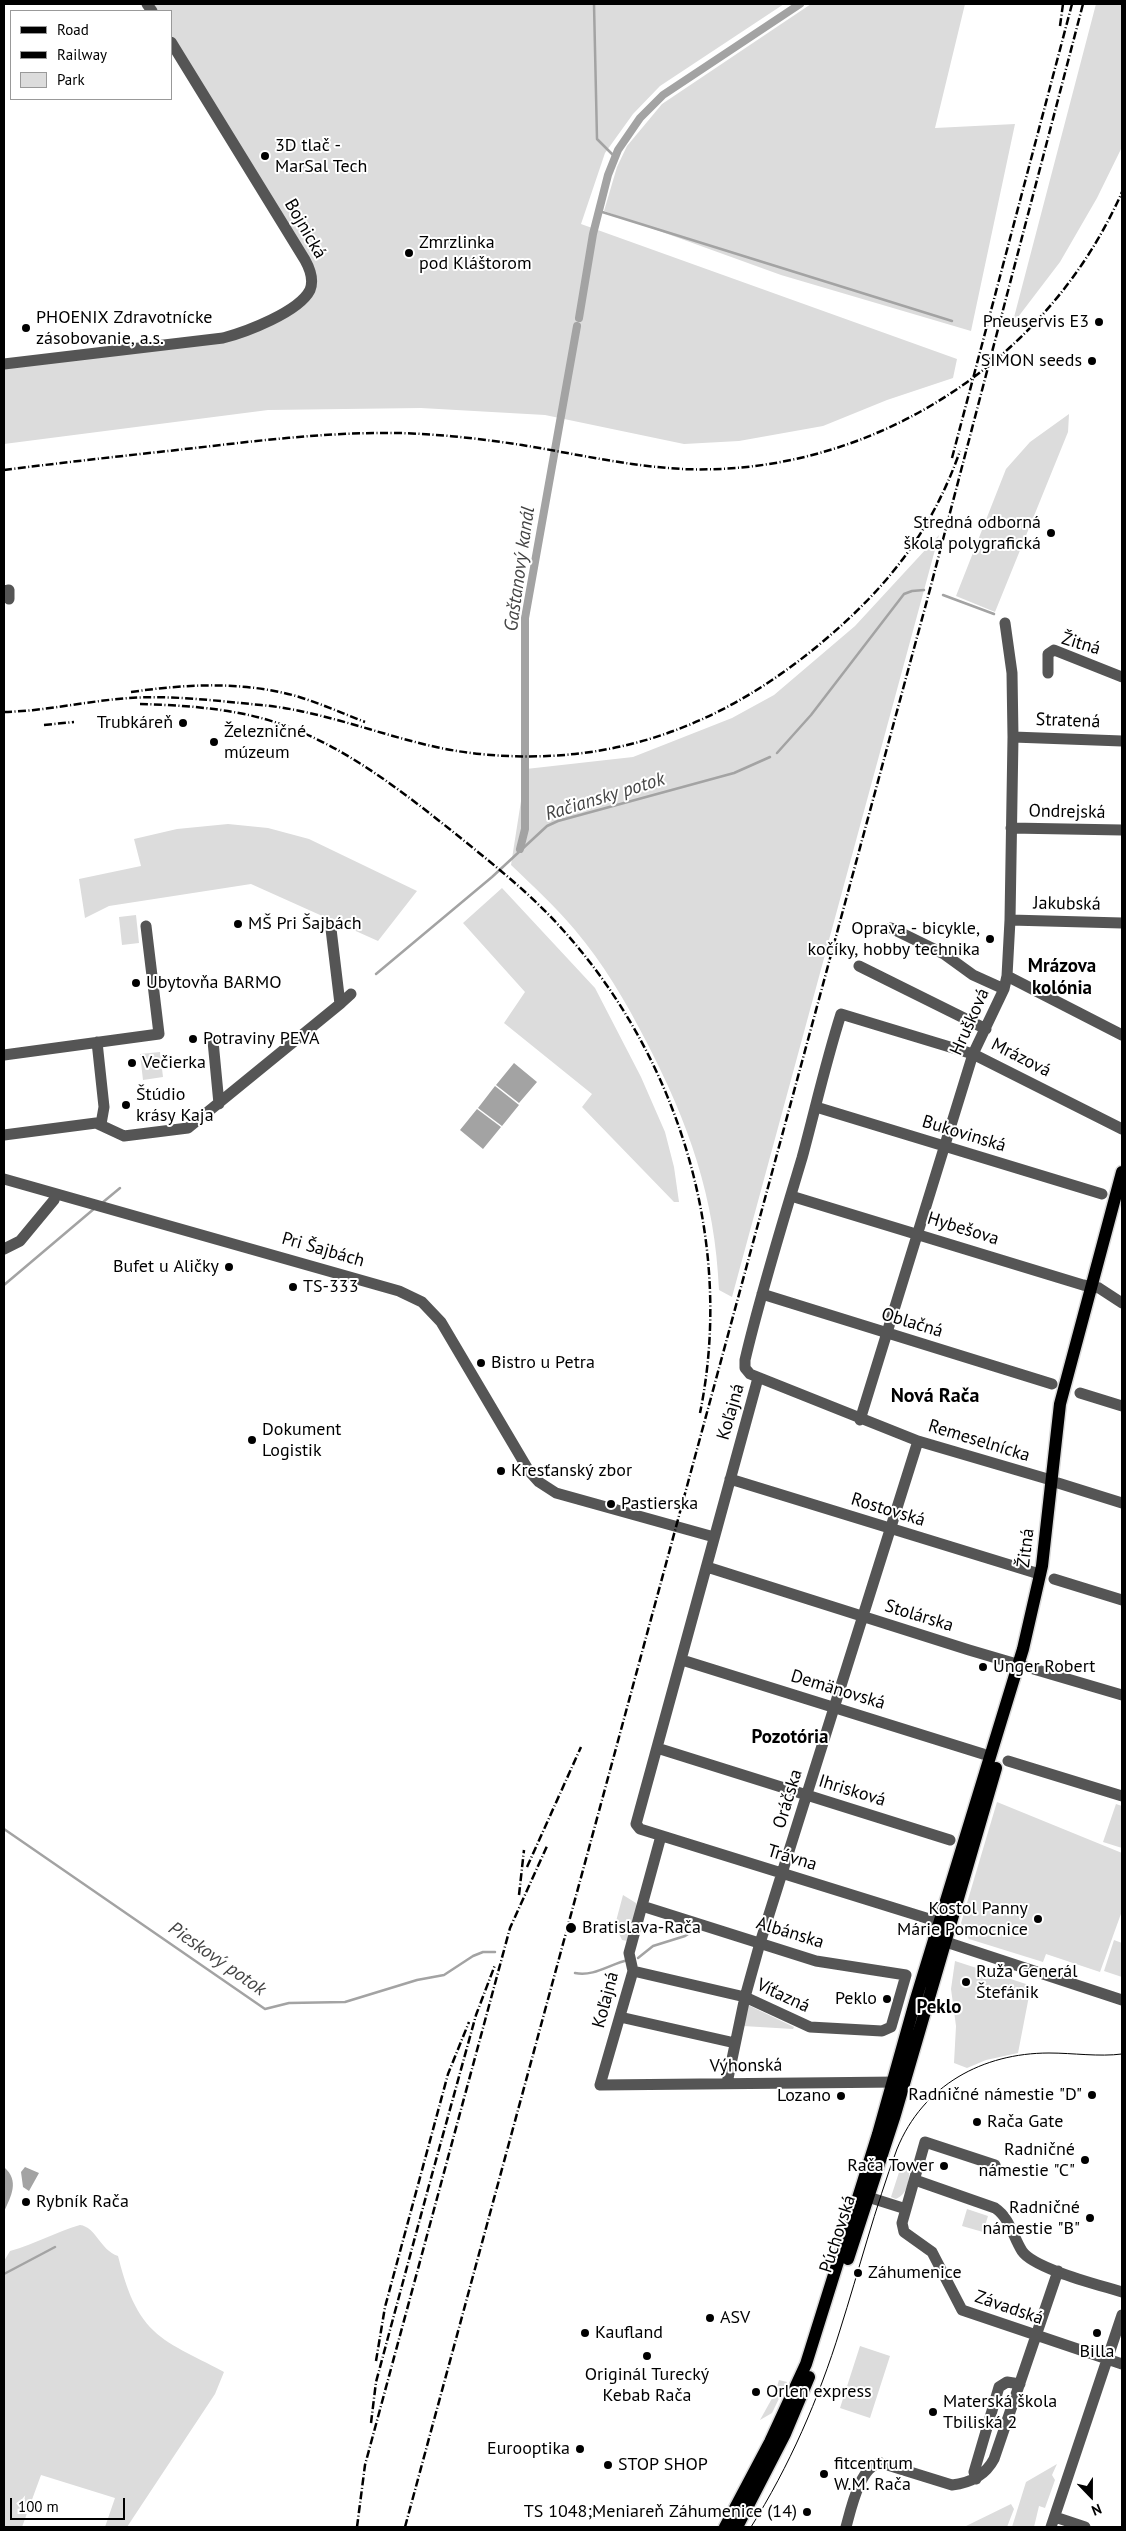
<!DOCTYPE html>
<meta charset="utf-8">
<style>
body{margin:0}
#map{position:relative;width:1126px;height:2531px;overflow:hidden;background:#fff;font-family:"PT Sans",sans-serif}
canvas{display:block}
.frame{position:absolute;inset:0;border:5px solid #000;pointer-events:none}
.legend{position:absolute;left:10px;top:10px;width:162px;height:90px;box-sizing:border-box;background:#fff;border:1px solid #999;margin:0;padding:6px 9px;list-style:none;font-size:15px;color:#000}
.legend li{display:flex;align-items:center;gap:10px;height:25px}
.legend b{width:25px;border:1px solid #999}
.north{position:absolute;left:1066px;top:2471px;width:50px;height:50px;-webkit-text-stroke:4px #fff;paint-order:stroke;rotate:158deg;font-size:14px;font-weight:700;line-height:20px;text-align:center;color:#000}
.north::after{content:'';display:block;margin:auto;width:18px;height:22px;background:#000;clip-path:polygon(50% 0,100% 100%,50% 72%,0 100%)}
.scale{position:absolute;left:10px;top:2498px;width:115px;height:22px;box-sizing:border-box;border:2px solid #000;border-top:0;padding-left:6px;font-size:15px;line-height:18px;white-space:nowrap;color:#000;-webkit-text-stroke:4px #fff;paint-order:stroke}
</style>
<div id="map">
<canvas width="1126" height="2531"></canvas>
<div class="frame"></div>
<ul class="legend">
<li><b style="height:6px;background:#000"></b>Road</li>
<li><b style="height:6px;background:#000"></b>Railway</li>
<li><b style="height:14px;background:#dcdcdc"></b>Park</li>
</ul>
<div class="north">N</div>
<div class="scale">100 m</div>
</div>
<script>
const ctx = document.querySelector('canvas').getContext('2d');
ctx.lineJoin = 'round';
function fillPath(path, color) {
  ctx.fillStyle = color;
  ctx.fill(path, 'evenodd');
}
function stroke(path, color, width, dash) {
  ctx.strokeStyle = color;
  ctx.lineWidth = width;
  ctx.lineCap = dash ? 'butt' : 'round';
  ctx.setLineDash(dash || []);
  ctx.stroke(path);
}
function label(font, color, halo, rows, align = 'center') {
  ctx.font = font + ' "PT Sans",sans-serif';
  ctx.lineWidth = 4;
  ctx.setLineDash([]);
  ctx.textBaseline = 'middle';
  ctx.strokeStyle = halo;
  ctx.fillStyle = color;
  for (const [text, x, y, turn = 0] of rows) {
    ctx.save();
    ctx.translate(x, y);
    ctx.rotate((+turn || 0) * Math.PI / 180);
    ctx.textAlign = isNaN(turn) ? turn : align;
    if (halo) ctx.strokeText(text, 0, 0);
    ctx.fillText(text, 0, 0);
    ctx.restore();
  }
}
fillPath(new Path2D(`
 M 154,4 L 784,4 L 660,86 L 633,114 L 605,153 L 581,224 L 957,359 L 953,378 L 887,400 L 823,426 L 739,441 L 684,444 L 545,415 L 421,408 L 268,410 L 4,444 L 4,367 L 241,336 L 307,297 L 310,267 L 171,34 L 171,11 L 158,11 Z
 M 811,4 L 965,4 L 935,128 L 1015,124 L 971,331 L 781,275 L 604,211 L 617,167 L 627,146 L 662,104 Z
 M 1096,4 L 1122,4 L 1122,147 L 1097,198 L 1060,262 L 1012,325 Z
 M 1069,414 L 1068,432 L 995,612 L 956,596 L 1006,469 L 1030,442 Z
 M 939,535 L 732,1297 L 719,1290 C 715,1197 689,1124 646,1041 C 626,1002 603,963 575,930 C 555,906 533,886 511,865 L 526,769 L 633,757 L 732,718 L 774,695 L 855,626 Z
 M 228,824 L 268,828 L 309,839 L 417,891 L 378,941 L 251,884 L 109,906 L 85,918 L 79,879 L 141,866 L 134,839 L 177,829 Z
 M 502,888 L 595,988 L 641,1077 L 665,1132 L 674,1167 L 679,1202 L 674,1202 L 582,1107 L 592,1094 L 504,1023 L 525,992 L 463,923 Z
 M 136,915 L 139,943 L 122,945 L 119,917 Z
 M 160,1052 L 163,1077 L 143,1080 L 140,1054 Z
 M 997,1802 L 1122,1853 L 1122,1911 L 1100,1972 L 1046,1954 L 1043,1962 L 969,1939 L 961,1923 Z
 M 1116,1804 L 1122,1806 L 1122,1848 L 1103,1842 Z
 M 623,1895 L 636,1903 L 637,1907 L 628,1941 L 622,1940 L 615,1925 Z
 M 1114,1940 L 1122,1943 L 1122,1977 L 1104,1971 Z
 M 955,1961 L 1026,1984 L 1029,1996 L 1018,2053 L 986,2060 L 967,2068 L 954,2063 L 956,2026 L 951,1989 Z
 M 748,2005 L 794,2027 L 793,2029 L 743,2026 Z
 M 901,2166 L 910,2168 C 908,2181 909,2193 896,2199 L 891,2197 Z
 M 967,2209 L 988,2216 L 983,2232 L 962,2226 Z
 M 80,2225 C 96,2227 100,2250 118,2256 C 125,2283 133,2311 154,2331 C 170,2347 203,2360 224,2372 L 215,2394 L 127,2527 L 105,2527 L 115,2498 L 41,2475 L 22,2527 L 4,2527 L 4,2261 L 10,2251 C 35,2244 56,2232 80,2225 Z
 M 860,2346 L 890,2356 L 870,2418 L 840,2408 Z
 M 779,2380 L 787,2382 L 772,2413 L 760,2420 L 775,2393 Z
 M 1057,2464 L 1052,2475 L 1055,2480 L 1045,2508 L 1039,2506 L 1034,2527 L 1012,2527 L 1026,2482 Z
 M 1011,2504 L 1014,2509 L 1007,2527 L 964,2527 Z`), '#dcdcdc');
fillPath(new Path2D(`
 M 514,1063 L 537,1082 L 519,1103 L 496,1085 Z
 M 495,1086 L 519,1105 L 502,1126 L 478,1108 Z
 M 477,1109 L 501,1127 L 483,1149 L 460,1130 Z
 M 4,2167 C 20,2181 11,2196 4,2212 Z
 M 25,2167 L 39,2173 L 29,2191 L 23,2187 L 21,2172 Z`), '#a3a3a3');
stroke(new Path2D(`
 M 594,4 L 597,139 L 615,157
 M 599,211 L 952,321
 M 943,595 L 994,614
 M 777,753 L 811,715 L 904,594 L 912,591 L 924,590
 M 376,974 L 492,877 L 547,826 L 558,821 L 734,773 L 770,757
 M 102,1203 L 120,1188
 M 4,1285 L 95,1208
 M 4,1829 L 265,2009 L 289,2003 L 345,2002 L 417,1980 L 444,1975 L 473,1956 L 483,1952 L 495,1952
 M 638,1958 L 653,1946 L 685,1936 L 695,1930
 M 575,1973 C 594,1977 610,1964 628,1960
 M 4,2274 L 55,2247`), '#a3a3a3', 2.5);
stroke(new Path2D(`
 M 579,318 L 593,234 L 608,175 L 618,150 L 640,118 L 663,95 L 800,4
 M 520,849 L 525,829 L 525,618 L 577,326`), '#a3a3a3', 8);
const major = new Path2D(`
 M 848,2259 L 894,2118 L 996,1768
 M 725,2527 L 770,2442 L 806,2364 L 878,2134 L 915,2002 L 1023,1649 L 1042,1566 L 1060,1404 L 1122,1172
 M 737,2527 L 785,2434 L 809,2377`);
stroke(major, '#dbdbdb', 15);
stroke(new Path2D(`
 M 147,4 L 152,11
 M 4,364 L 223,338 C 246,332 299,312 310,290 C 314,280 310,269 305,260 L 171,42
 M 4,591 L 9,590 L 9,599
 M 1048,673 L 1048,654 L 1054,650 L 1122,677
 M 1013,737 L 1122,741
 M 1011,828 L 1122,830
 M 1010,920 L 1122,923
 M 891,928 L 944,954 L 973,975 L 1004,989
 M 859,966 L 986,1029
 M 1007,976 L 1122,1035
 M 340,1004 L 351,994
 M 213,1041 L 219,1104
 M 97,1042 L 104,1107 L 101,1124
 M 4,1055 L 159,1034 L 146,926
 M 816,1107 L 1102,1194
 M 4,1135 L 96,1123 L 124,1136 L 188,1128 L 340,1004 L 331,929
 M 4,1179 L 399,1291 L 422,1302 L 441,1322 L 529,1471 L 539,1482 L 556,1493 L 714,1537
 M 791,1196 L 1083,1285 L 1099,1288 L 1122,1303
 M 4,1249 L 20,1241 L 54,1200 L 56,1194
 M 762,1294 L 1052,1384
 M 758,1378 L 636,1824 L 640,1829 L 939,1922
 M 1080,1393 L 1122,1406
 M 860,1420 L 973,1054 L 1004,989 L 1007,976 L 1010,920 L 1013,737 L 1012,673 L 1005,623
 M 730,1479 L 1036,1573
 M 1051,1480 L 918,1441 L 750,1374 L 745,1368 L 745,1360 C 761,1292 782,1225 802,1158 C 815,1110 826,1061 841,1014 L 973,1054 L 1122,1129
 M 1058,1483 L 1122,1503
 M 707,1567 L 969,1650 L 1122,1695
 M 1054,1579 L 1122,1600
 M 682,1660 L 983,1754
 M 657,1748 L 950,1840
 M 1008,1761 L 1122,1796
 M 661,1836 L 629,1953 L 633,1971 L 600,2085 L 899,2082
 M 946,1942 L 1122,2000
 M 633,1971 L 745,1997 L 810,2027 L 882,2031 L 891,2027 L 906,1975 L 816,1961 L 642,1906
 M 620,2017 L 735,2043
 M 727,2083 L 745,1997 L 760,1943 L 918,1441
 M 995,2165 L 925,2142 L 902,2223 L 904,2232 L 932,2252 L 962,2310 L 1122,2364
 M 915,2180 L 995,2208 C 1010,2218 1013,2237 1022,2251 C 1034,2269 1100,2285 1122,2292
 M 862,2192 L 868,2197 L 906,2209
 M 976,2479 L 974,2472 L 999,2387 L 1007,2382 L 1020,2384
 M 1055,2517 L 1085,2527
 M 846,2527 C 851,2509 860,2465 881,2463 L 952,2485 C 970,2483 985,2476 994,2459 L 1058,2271
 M 1051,2527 L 1122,2315`), '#555', 11);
stroke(major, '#000', 12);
stroke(new Path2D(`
 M 751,2527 C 789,2467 819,2398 840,2330 C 859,2270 875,2208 897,2149 C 923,2085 983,2053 1049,2053 C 1073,2053 1099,2057 1122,2054`), '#000', 1);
stroke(new Path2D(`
 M 1060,26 L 1063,4
 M 952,458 L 1072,4
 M 4,470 C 67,462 131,455 195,448 C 263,440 330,432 399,433 C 440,434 482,439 522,445 C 576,454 628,466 682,469 C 869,477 1047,363 1122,192
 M 131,692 C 187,684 241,681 296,696 C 319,703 342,713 365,722
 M 140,704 C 180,705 223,708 261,718 C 335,738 398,788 457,835 C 494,865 531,894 563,930 C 679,1059 735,1242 700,1413
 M 4,712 C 46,711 87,701 129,698 C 173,695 217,701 261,705 C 336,712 405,747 480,754 C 612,767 720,727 820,644 C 886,589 931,533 960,451
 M 44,725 L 74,722
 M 527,1867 L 581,1747
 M 519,1895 L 524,1850
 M 376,2361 L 385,2307 L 448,2074 L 469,2022
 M 371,2423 L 376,2382 L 428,2189 L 476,2015 L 495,1965
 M 357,2527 L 365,2465 L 510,1928 L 547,1846
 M 405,2527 L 929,593 L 1083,4`), '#000', 2.5, [8, 2.5, 1, 2.5]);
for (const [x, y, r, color] of [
 [265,156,5,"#000"],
 [409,253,5,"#000"],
 [1099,322,5,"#000"],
 [26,328,5,"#000"],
 [1092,361,5,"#000"],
 [1051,533,5,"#000"],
 [183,723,5,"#000"],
 [214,742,5,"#000"],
 [238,924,5,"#000"],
 [990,939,5,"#000"],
 [136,983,5,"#000"],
 [193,1039,5,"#000"],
 [132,1063,5,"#000"],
 [126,1105,5,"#000"],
 [229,1267,5,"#000"],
 [293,1287,5,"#000"],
 [481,1363,5,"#000"],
 [252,1440,5,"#000"],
 [501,1471,5,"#000"],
 [611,1504,5,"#000"],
 [983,1667,5,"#000"],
 [1038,1919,5,"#000"],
 [571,1928,6,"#000"],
 [966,1982,5,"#000"],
 [887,1999,5,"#000"],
 [1092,2095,5,"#000"],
 [841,2096,5,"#000"],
 [977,2122,5,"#000"],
 [1085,2160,5,"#000"],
 [944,2166,5,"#000"],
 [26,2202,5,"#000"],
 [1090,2218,5,"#000"],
 [858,2273,5,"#000"],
 [710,2318,5,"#000"],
 [585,2333,5,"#000"],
 [1097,2333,5,"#000"],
 [647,2356,5,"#000"],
 [756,2392,5,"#000"],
 [933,2412,5,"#000"],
 [580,2449,5,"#000"],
 [608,2465,5,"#000"],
 [824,2474,5,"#000"],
 [807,2512,5,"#000"]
]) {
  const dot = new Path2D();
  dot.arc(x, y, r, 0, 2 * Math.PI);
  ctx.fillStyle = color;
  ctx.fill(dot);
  stroke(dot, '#fff', 2);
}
label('18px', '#000', '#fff', [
 ["3D tlač -",275,146],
 ["MarSal Tech",275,167],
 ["Zmrzlinka",419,243],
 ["pod Kláštorom",419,264],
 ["PHOENIX Zdravotnícke",36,318],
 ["zásobovanie, a.s.",36,339],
 ["Pneuservis E3",1089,322,"right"],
 ["SIMON seeds",1082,361,"right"],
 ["Stredná odborná",1041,523,"right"],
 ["škola polygrafická",1041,544,"right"],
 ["Trubkáreň",173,723,"right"],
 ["Železničné",224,732],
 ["múzeum",224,753],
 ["MŠ Pri Šajbách",248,924],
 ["Oprava - bicykle,",980,929,"right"],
 ["kočíky, hobby technika",980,950,"right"],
 ["Ubytovňa BARMO",146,983],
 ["Potraviny PEVA",203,1039],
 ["Večierka",142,1063],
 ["Štúdio",136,1095],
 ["krásy Kaja",136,1116],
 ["Bufet u Aličky",219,1267,"right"],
 ["TS-333",303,1287],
 ["Bistro u Petra",491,1363],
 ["Dokument",262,1430],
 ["Logistik",262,1451],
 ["Kresťanský zbor",511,1471],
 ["Pastierska",621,1504],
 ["Unger Robert",993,1667],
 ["Kostol Panny",1028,1909,"right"],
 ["Márie Pomocnice",1028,1930,"right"],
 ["Bratislava-Rača",582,1928],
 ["Ruža Generál",976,1972],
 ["Štefánik",976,1993],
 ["Peklo",877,1999,"right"],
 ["Radničné námestie \"D\"",1082,2095,"right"],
 ["Lozano",831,2096,"right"],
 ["Rača Gate",987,2122],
 ["Radničné",1075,2150,"right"],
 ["námestie \"C\"",1075,2171,"right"],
 ["Rača Tower",934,2166,"right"],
 ["Rybník Rača",36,2202],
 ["Radničné",1080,2208,"right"],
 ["námestie \"B\"",1080,2229,"right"],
 ["Záhumenice",868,2273],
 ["ASV",720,2318],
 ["Kaufland",595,2333],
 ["Billa",1097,2352,"center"],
 ["Originál Turecký",647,2375,"center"],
 ["Kebab Rača",647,2396,"center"],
 ["Orlen express",766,2392],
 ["Materská škola",943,2402],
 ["Tbiliská 2",943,2423],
 ["Eurooptika",570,2449,"right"],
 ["fitcentrum",834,2464],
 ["W.M. Rača",834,2485],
 ["STOP SHOP",618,2465],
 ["TS 1048;Meniareň Záhumenice (14)",797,2512,"right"]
], 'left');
label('18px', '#000', '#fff', [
 ["Bojnická",305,229,60],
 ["Žitná",1081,644,17],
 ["Stratená",1068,721,2],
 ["Ondrejská",1067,812,1],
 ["Jakubská",1067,904,1],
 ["Hrušková",970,1022,-66],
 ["Mrázová",1021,1058,27],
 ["Bukovinská",964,1134,17],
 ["Hybešova",963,1229,17],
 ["Pri Šajbách",323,1250,16],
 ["Oblačná",912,1323,17],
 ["Koľajná",731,1412,-74],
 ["Remeselnícka",979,1441,17],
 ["Rostovská",888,1510,17],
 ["Žitná",1026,1548,-83],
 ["Stolárska",919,1616,17],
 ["Demänovská",838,1690,17],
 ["Ihrisková",852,1791,17],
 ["Oráčska",788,1799,-73],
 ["Trávna",792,1858,17],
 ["Albánska",790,1933,17],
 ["Víťazná",783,1996,25],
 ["Koľajná",606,2000,-75],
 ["Výhonská",746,2066,-1],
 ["Púchovská",838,2234,-72],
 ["Závadská",1009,2308,19]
]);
label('italic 19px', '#444', '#fff', [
 ["Gaštanový kanál",520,569,-82],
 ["Račiansky potok",605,797,-17],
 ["Pieskový potok",217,1959,35]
]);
label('bold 19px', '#000', '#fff', [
 ["Mrázova",1062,967],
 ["kolónia",1062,989],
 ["Pozotória",790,1738],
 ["Peklo",939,2008]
]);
label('bold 20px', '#000', '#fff', [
 ["Nová Rača",935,1396]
]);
</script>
